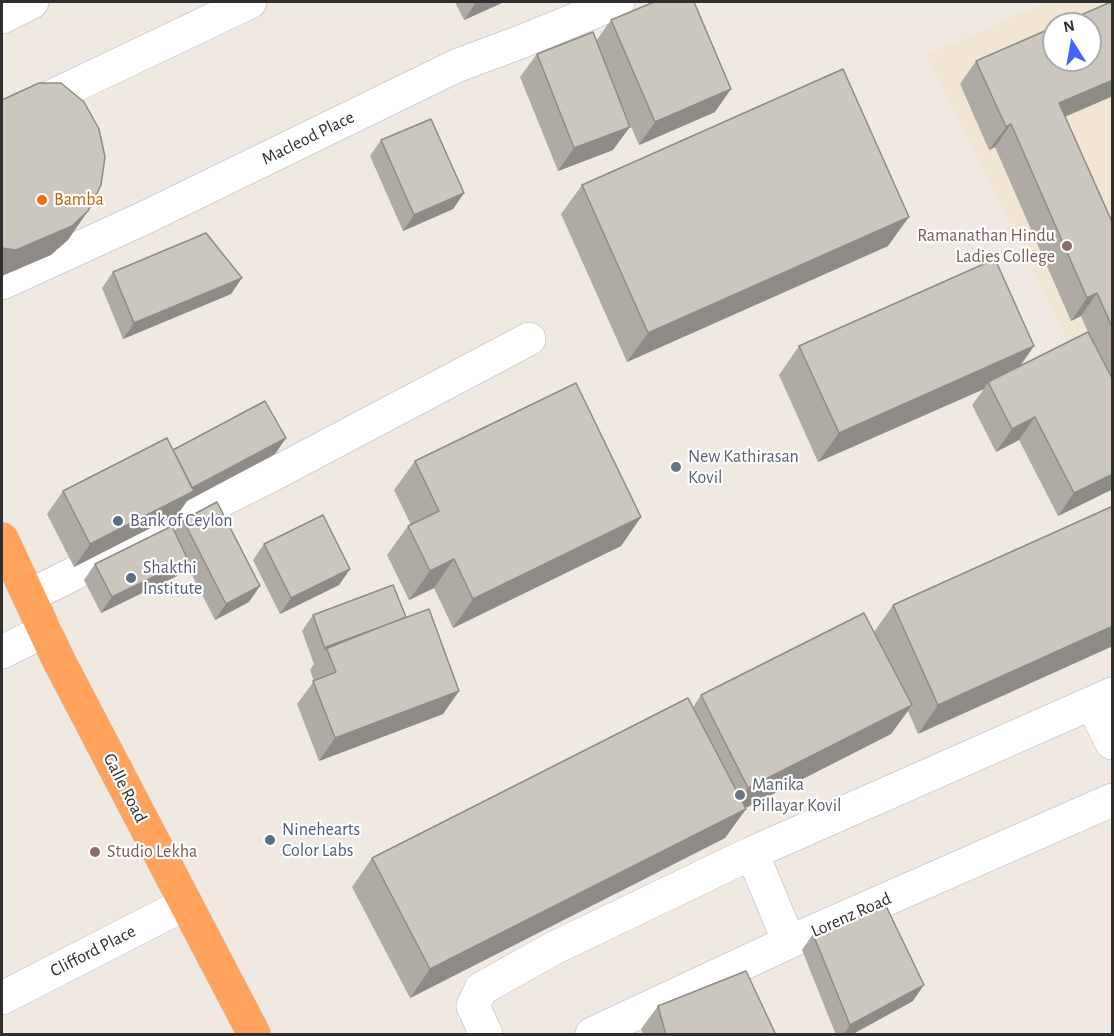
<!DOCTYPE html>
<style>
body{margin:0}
#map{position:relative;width:1114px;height:1036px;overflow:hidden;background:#efe9e1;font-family:"Alegreya Sans",sans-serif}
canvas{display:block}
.frame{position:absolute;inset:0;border:3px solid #2e2e2e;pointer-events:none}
.north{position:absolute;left:1042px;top:12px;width:60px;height:60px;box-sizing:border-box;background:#fff;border:2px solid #ababab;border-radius:50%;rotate:349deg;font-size:16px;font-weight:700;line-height:24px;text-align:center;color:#2e2e2e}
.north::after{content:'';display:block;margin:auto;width:21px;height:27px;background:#4264fb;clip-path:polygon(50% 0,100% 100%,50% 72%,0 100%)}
</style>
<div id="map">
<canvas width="1114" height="1036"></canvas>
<div class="frame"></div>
<div class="north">N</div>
</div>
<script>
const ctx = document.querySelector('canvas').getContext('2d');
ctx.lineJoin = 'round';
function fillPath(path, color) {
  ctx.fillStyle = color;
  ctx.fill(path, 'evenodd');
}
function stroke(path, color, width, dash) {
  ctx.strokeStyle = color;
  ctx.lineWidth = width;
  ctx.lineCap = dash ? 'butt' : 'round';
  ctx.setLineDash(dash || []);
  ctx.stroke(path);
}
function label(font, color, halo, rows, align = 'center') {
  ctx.font = font + ' "Alegreya Sans",sans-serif';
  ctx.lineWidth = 4.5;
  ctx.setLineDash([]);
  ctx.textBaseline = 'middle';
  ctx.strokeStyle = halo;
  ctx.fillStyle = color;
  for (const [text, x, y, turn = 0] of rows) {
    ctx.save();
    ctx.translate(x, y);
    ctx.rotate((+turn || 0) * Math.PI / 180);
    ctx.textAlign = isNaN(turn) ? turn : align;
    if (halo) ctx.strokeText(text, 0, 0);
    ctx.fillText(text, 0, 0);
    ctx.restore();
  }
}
fillPath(new Path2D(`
 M 1047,2 L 1112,2 L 1112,431 L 927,55 ZM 1054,24 L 1090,24 L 1090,60 L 1054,60 Z`), '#f0e6d1');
const minor = new Path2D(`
 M 2,17 L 32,2
 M 2,120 L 250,2
 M 2,283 L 142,219 L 456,66 L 523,41 L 618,2
 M 29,596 L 268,477 L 529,339
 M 2,652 L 46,630
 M 1092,703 L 1112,743
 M 752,853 L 789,942
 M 2,998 L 185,904
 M 486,1034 L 473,1006 L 481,989 L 554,948 L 752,853 L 1112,694
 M 592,1034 L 789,942 L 1112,800`);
const highway = new Path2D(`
 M 2,539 L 58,659 L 254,1034`);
stroke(minor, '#b4b7c1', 34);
stroke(highway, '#c9c9c9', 34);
stroke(minor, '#fff', 33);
stroke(highway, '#ffa35c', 33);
fillPath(new Path2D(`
 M 455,2 L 504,2 L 464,20 Z
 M 611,20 L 715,112 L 639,145 L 615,90 L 613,150 L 558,171 L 520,77 L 537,54 L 596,41 Z
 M 976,61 L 1113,96 L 1065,117 L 1113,224 L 1113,489 L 1058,516 L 1019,440 L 996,452 L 972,405 L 984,389 L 818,462 L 779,375 L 799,346 L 1020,366 L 1088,332 L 1081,316 L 1071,321 L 995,147 L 989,150 L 960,84 Z
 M 381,140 L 464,193 L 453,209 L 403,231 L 370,156 Z
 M 582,185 L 888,246 L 627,362 L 561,214 Z
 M 113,272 L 231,294 L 123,339 L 102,288 Z
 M 286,438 L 275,454 L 187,501 L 178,514 L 74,567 L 47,514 L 63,491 L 173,450 Z
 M 415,461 L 641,517 L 621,546 L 453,628 L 434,588 L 409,600 L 387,555 L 408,526 L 411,525 L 394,490 Z
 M 1113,506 L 918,734 L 908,711 L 891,734 L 745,808 L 746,809 L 725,838 L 410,998 L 352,887 L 372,858 L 693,707 L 701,695 L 874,632 L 893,605 Z
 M 183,520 L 249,602 L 215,620 L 186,563 L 177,576 L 101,613 L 84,580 L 95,564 L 174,532 Z
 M 264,544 L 350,569 L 339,585 L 280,614 L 253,560 Z
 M 313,615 L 406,617 L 459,691 L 443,714 L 319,761 L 297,704 L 314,681 L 310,670 L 314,664 L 302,631 Z
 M 813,934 L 913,1001 L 851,1035 L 836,1035 L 802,950 Z
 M 658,1006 L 776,1035 L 643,1035 L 641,1029 Z`), '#afaba4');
fillPath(new Path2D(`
 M 481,2 L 504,2 L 464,20 L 475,4 Z
 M 1113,80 L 1113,96 L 1042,126 L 1059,103 Z
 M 731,89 L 715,112 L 639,145 L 655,122 Z
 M 1011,124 L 995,147 L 989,150 L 1006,127 Z
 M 630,127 L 613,150 L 558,171 L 574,148 Z
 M 464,193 L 453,209 L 403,231 L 414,215 Z
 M 88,211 L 68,240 L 51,255 L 2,276 L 2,248 Z
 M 909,217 L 888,246 L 627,362 L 648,333 Z
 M 242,278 L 231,294 L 123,339 L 134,323 Z
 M 1097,293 L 1081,316 L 1071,321 L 1087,298 Z
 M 1034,346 L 1014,375 L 988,382 L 984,389 L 818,462 L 839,433 Z
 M 1035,417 L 1019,440 L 996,452 L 1012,429 Z
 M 286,438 L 275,454 L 187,501 L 178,514 L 74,567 L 90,544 Z
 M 1113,474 L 1113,489 L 1058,516 L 1074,493 Z
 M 641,517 L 621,546 L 453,628 L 473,599 Z
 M 454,559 L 434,588 L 409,600 L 430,571 Z
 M 188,560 L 177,576 L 101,613 L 112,597 Z
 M 350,569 L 339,585 L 280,614 L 291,598 Z
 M 260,586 L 249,602 L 215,620 L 226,604 Z
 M 1113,626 L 1113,646 L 918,734 L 938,705 Z
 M 459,691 L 443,714 L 319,761 L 335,738 Z
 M 912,705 L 891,734 L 728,817 L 748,788 Z
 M 746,809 L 725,838 L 410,998 L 430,969 Z
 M 924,985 L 913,1001 L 851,1035 L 843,1035 L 850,1025 Z`), '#8e8b86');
const building = new Path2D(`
 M 474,2 L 481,2 L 475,4 Z
 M 654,2 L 694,2 L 731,89 L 655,122 L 611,20 Z
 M 1111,2 L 1113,2 L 1113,80 L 1059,103 L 1113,224 L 1113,329 L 1097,293 L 1087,298 L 1011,124 L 1006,127 L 976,61 L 1054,27 L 1054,60 L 1090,60 L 1090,24 L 1060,24 Z
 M 593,32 L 630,127 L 574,148 L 537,54 Z
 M 843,69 L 909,217 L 648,333 L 582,185 Z
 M 39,83 L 61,83 L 84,102 L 99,129 L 105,157 L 101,185 L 88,211 L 72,226 L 16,250 L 2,248 L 2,100 Z
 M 431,119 L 464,193 L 414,215 L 381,140 Z
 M 206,233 L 242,278 L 134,323 L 113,272 Z
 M 995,259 L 1034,346 L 839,433 L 799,346 Z
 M 1088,332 L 1113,380 L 1113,474 L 1074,493 L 1035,417 L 1012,429 L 988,382 Z
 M 576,383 L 641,517 L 473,599 L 454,559 L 430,571 L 408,526 L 439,511 L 415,461 Z
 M 265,401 L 286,438 L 192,488 L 173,450 Z
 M 167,438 L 194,491 L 90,544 L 63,491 Z
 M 217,502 L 260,586 L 226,604 L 183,520 Z
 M 1113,506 L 1113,626 L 938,705 L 893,605 Z
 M 323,515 L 350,569 L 291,598 L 264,544 Z
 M 172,526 L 188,560 L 112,597 L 95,564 Z
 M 393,585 L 406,617 L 325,649 L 313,615 Z
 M 429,609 L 459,691 L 335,738 L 313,681 L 336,672 L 326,647 Z
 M 864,613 L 912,705 L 748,788 L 701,695 Z
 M 688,698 L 746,809 L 430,969 L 372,858 Z
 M 886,906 L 924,985 L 850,1025 L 813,934 Z
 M 746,971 L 776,1035 L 666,1035 L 658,1006 Z`);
fillPath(building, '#cbc7bf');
stroke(building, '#8e8b86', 1.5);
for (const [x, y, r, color] of [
 [42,200,6,"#e8710a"],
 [1067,246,6,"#8d6e63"],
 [676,467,6,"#6b7280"],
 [118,521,6,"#5c6f8a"],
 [131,578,6,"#5c6f8a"],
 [740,795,6,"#6b7280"],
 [270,840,6,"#5c6f8a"],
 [95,852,6,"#8d6e63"]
]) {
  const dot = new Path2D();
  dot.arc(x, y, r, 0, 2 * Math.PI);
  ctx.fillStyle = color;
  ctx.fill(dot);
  stroke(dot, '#fff', 2);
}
label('18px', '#2e2e2e', '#fff', [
 ["Macleod Place",308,138,-26],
 ["Galle Road",125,788,63],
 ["Lorenz Road",851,915,-24],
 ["Clifford Place",93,951,-27]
]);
label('18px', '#c56008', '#fff', [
 ["Bamba",54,200]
], 'left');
label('18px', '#785e54', '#fff', [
 ["Ramanathan Hindu",1055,236],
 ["Ladies College",1055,257],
 ["Studio Lekha",107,852,"left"]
], 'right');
label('18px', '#5b616d', '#fff', [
 ["New Kathirasan",688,457],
 ["Kovil",688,478],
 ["Manika",752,785],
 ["Pillayar Kovil",752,806]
], 'left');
label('18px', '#4e5e75', '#fff', [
 ["Bank of Ceylon",130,521],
 ["Shakthi",143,568],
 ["Institute",143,589],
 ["Ninehearts",282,830],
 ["Color Labs",282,851]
], 'left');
</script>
